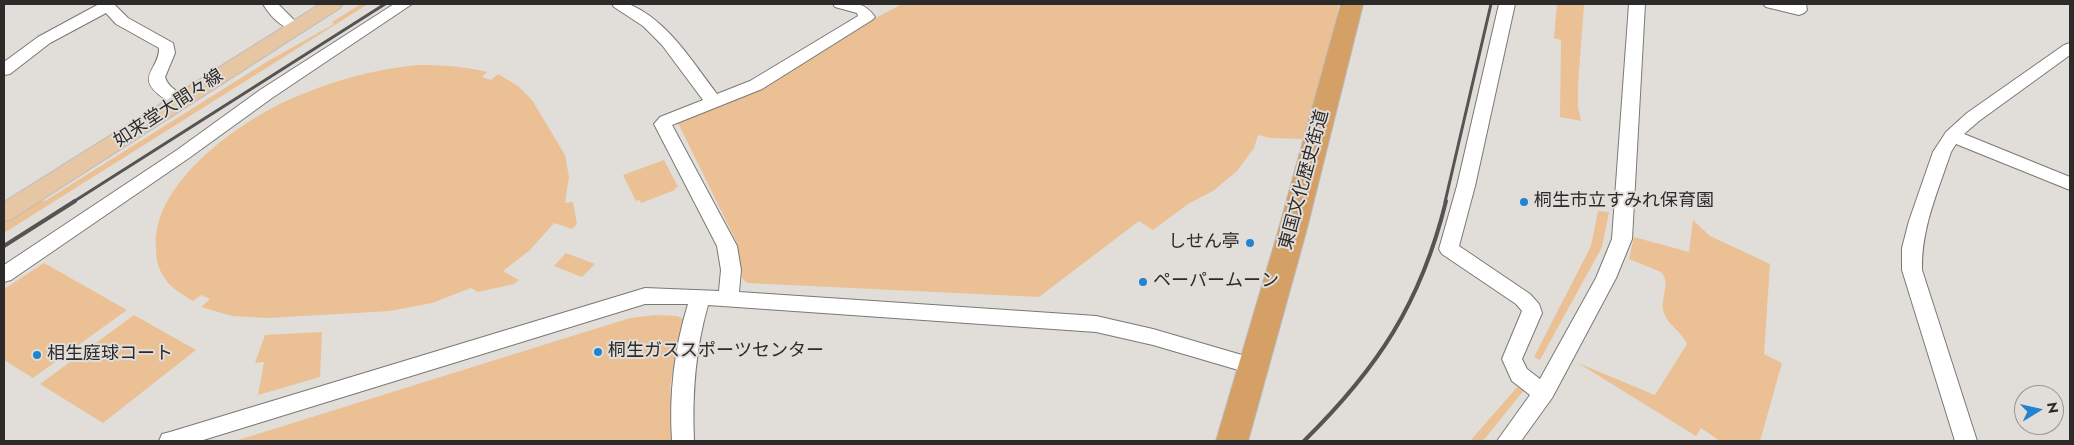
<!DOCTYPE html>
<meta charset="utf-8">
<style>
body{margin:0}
#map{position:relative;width:2074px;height:445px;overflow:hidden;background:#e1deda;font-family:Jost,sans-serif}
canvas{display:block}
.frame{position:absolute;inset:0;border:5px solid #2d2b2a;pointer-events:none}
.north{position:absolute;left:2014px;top:385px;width:50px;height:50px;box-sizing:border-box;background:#e1deda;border:1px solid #999694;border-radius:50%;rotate:81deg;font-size:14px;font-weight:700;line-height:20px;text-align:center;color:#2d2b2a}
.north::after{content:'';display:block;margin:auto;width:18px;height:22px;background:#2283cf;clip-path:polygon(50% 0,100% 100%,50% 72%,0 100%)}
</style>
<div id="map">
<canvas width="2074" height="445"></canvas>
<div class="frame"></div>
<div class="north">N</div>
</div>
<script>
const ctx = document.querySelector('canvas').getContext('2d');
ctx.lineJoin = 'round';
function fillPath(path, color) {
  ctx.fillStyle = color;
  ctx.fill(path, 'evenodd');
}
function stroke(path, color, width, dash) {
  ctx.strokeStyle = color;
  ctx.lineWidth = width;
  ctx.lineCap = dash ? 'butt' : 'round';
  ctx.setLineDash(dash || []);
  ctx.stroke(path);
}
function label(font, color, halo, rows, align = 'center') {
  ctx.font = font + ' Jost,"Noto Sans JP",sans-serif';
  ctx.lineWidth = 4;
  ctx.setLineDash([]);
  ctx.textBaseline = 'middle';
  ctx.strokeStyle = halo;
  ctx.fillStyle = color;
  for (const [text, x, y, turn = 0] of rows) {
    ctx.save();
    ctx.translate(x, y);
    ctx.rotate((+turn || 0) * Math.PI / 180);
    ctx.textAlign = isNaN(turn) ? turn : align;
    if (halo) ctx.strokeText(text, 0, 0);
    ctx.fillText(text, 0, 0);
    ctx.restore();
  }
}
fillPath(new Path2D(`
 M 361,4 L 368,4 L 4,233 L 4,220 L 43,200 L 45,201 L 268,61 L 334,24 L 332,22 Z
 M 902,4 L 1339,4 L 1333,34 L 1303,139 L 1270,138 L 1258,135 L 1254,148 L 1237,171 L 1213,191 L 1188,204 L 1153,230 L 1139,221 L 1039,297 L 747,283 L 742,278 L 736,241 L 678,123 Z
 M 1557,4 L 1584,4 L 1578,85 L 1578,107 L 1581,121 L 1560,117 L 1561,40 L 1554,38 Z
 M 418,65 C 441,65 464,66 487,72 L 482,77 L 491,80 L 498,74 L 518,86 L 532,100 L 565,155 L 569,177 L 565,203 L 573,202 L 577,224 L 572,229 L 554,223 L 530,250 L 503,271 L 519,280 L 514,284 L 478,292 L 471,288 L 432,303 L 390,311 L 268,318 L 232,316 L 201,307 L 210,299 L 201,295 L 193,301 C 182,294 170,288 164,277 C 158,269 156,258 156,248 C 151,185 235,125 286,101 C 328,82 372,69 418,65 Z
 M 664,160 L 678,187 L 675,188 L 675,190 L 641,203 L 640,200 L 636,201 L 623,175 Z
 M 1598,211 L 1609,212 L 1602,247 L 1540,360 L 1534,357 L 1591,246 Z
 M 1693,220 L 1710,236 L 1770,264 L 1764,354 L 1782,363 L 1760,441 L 1720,441 L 1701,428 L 1696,436 L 1578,363 L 1655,395 L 1687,344 C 1681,330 1666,325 1663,309 C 1661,297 1671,282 1661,272 L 1629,259 L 1634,237 L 1689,252 Z
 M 566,253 L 595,264 L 582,277 L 554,266 Z
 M 44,263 L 127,310 L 33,378 L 4,360 L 4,289 Z
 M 134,315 L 196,350 L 103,423 L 40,384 Z
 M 656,315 L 677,316 L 684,319 L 670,386 L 674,441 L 235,441 L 630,318 Z
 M 322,332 L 320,377 L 258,395 L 264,362 L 255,363 L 265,335 Z
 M 1519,385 L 1524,390 L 1487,436 L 1482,441 L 1470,441 Z`), '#eac094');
const minor = new Path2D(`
 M 99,4 L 114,4 L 128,18 L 173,43 L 175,53 L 165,77 C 169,90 182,92 188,102 L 186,106 C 177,108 172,104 165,99 C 132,77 160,70 159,48 L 116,24 L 106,13 L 50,43 L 10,74 L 4,75 L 4,62 L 38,37 Z
 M 263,4 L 278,4 L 294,20 L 303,24 L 305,27 L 303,30 C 286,34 270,16 263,4 Z
 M 394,4 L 412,4 L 272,98 L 189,158 L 11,280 L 4,282 L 4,265 L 177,150 L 260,90 Z
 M 612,4 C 617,4 626,2 631,5 C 669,22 693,63 717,94 L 750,81 L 858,16 L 857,13 L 835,7 L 833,4 C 852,4 863,0 875,17 L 872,20 L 762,89 L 672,125 L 737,246 L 741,270 L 739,292 L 1096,316 L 1153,329 L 1259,360 L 1263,366 L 1259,372 L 1252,374 L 1153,345 L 1096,332 L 708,305 C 695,350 692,395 694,441 L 672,441 C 669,395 674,349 688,304 L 645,304 L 200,441 L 159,441 L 162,434 L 170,432 L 645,288 L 719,291 L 721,270 L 717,246 L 654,124 L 660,117 L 703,100 L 662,45 L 643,26 L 614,7 Z
 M 1499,4 L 1515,4 L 1475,186 L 1459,246 L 1530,294 L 1539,304 L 1542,313 L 1522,359 L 1527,369 L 1540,379 L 1596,278 L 1612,239 L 1629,4 L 1645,4 L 1632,239 L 1616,278 L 1567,370 L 1552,398 L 1521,441 L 1497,441 L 1530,395 L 1512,381 L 1502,359 L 1522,311 L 1516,304 L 1442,254 L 1439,249 L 1457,186 Z
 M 1763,4 L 1806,4 L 1807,10 L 1804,13 L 1799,15 L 1766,7 Z
 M 2070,43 L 2070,55 L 1979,121 L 1964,134 L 2070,177 L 2070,190 L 1956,144 L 1951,152 C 1938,191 1921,228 1922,270 L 1977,441 L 1955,441 L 1902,270 L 1902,248 L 1909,221 L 1933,152 L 1946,132 L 1967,113 L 2064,45 Z`);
const major = new Path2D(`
 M 320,4 L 343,4 L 340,8 L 12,219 L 4,221 L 4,202 Z`);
const highway = new Path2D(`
 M 1341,4 L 1363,4 L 1306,232 L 1248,441 L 1216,441 L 1278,232 Z`);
stroke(minor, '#7b7875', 2);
stroke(major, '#bcbbbb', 2);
stroke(highway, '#bcbbbb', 2);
fillPath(minor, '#fff');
fillPath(major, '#e6c6a3');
fillPath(highway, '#d5a066');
stroke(new Path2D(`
 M 73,202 L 385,4
 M 1445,202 L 1491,4`), '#565452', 3);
stroke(new Path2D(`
 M 4,246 L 75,201
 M 1304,441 C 1378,368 1421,303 1446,201`), '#565452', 4);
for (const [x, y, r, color] of [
 [1524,202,5,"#2283cf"],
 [1250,243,5,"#2283cf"],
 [1143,282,5,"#2283cf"],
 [598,352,5,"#2283cf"],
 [37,355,5,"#2283cf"]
]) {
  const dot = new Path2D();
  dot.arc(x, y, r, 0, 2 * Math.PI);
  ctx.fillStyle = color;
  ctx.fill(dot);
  stroke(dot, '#e1deda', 2);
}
label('18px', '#2d2b2a', '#e1deda', [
 ["如来堂大間々線",169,109,-33],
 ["東国文化歴史街道",1305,180,-75]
]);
label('18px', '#2d2b2a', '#e1deda', [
 ["桐生市立すみれ保育園",1534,202],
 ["しせん亭",1240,243,"right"],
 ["ペーパームーン",1153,282],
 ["桐生ガススポーツセンター",608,352],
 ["相生庭球コート",47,355]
], 'left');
</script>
